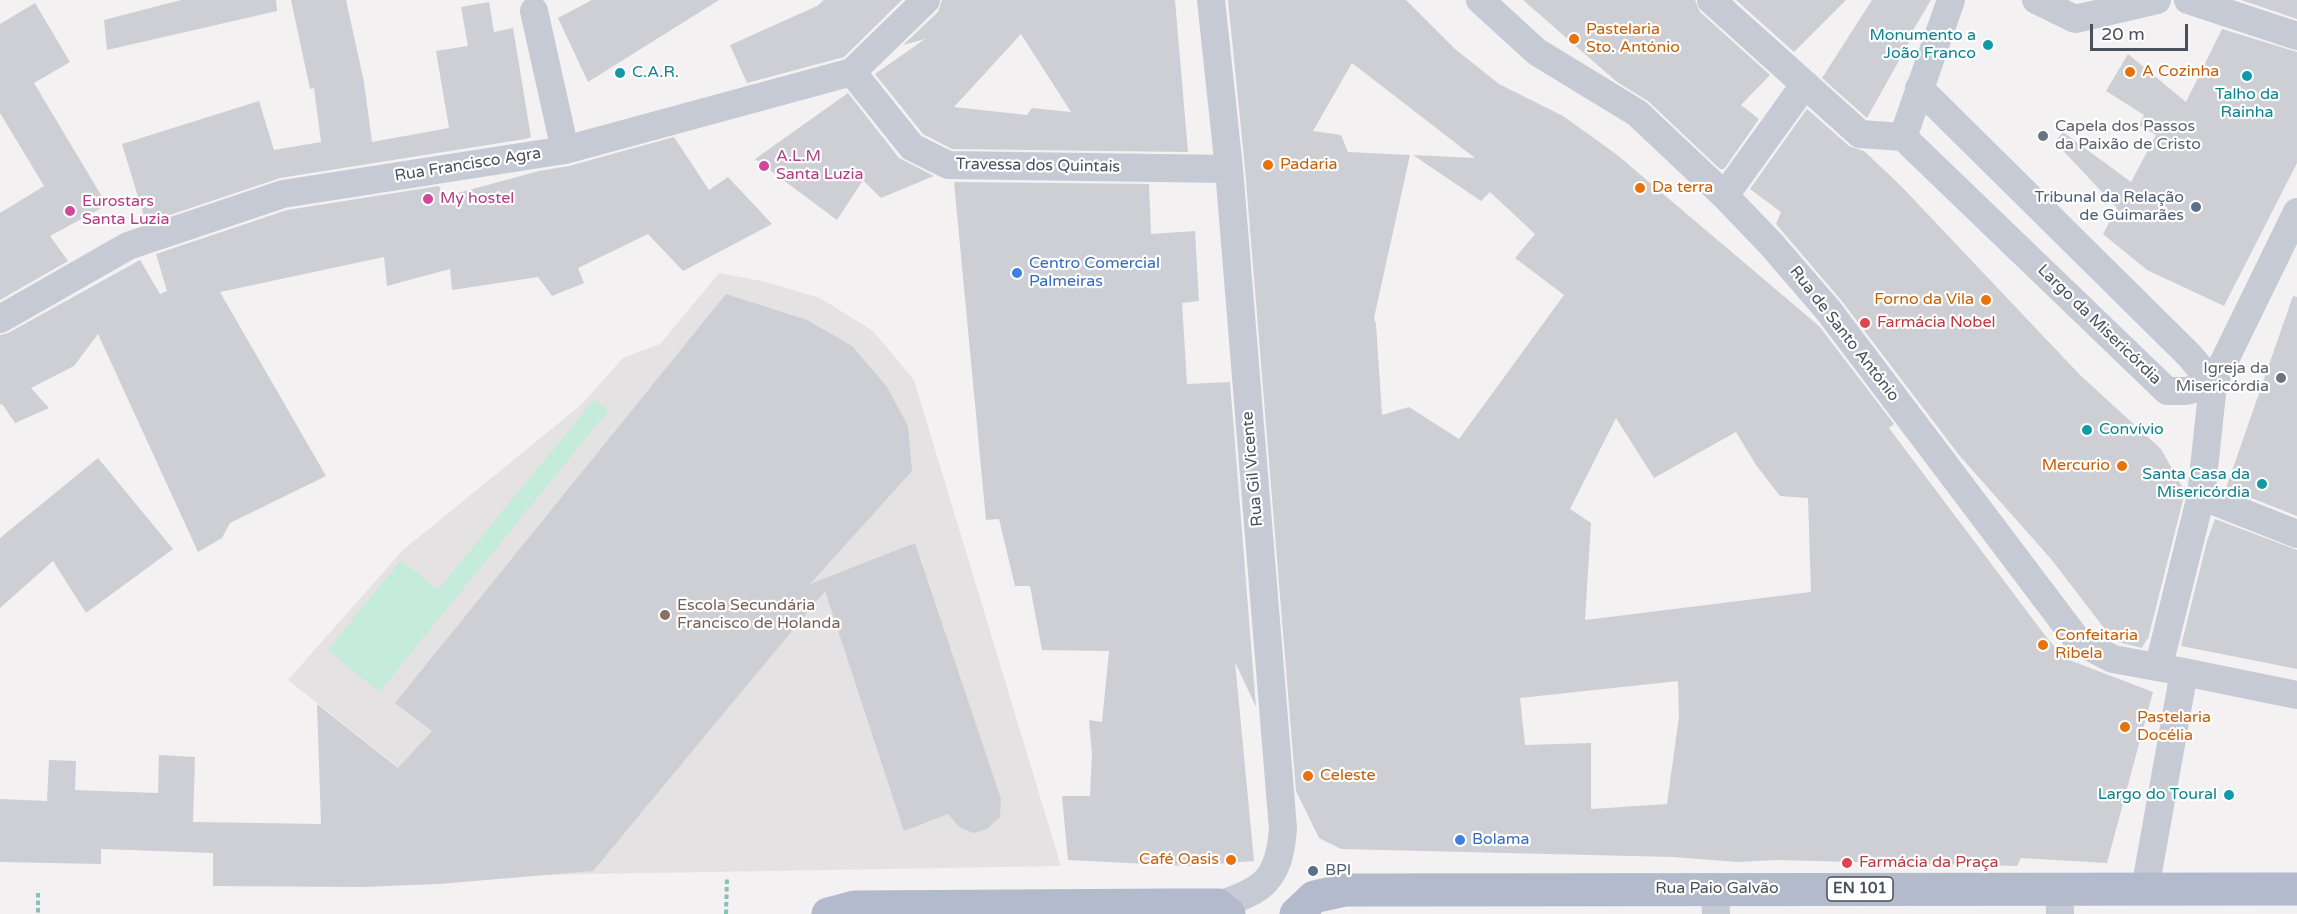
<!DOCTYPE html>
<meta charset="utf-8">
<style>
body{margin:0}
#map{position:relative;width:2297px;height:914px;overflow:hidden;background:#f3f1f1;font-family:"Varela Round",sans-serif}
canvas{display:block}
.scale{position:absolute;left:2090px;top:24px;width:98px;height:27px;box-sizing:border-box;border:3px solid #4a4f5c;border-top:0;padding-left:8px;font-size:18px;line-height:21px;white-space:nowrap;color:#4a4f5c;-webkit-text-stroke:4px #fff;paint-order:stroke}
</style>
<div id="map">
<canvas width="2297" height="914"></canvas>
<div class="scale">20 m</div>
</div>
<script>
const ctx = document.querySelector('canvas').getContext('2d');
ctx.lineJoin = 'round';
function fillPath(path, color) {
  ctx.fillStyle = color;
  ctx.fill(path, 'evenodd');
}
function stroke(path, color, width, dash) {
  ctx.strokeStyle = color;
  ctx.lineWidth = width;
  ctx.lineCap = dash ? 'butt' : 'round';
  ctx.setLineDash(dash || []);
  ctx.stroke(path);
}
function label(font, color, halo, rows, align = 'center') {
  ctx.font = font + ' "Varela Round",sans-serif';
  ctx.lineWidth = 4.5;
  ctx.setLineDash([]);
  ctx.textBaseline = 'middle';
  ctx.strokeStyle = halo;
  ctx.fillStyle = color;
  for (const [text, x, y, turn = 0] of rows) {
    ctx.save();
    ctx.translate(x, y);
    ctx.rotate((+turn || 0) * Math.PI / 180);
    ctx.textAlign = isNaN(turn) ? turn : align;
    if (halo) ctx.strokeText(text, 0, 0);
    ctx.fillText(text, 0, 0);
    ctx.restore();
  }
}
fillPath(new Path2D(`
 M 719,273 L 766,282 L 820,298 L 873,331 L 914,380 L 1061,866 L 534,875 L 288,680 L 403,550 L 581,405 L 623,358 L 660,344 Z`), '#e4e2e2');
fillPath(new Path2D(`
 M 594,400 L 608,411 L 379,692 L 328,650 L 401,560 L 438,590 Z`), '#c4ebdc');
fillPath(new Path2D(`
 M 181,0 L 276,0 L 277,11 L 107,50 L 104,20 Z
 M 291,0 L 346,0 L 364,82 L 372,142 L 449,128 L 436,51 L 468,46 L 461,7 L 489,2 L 494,32 L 513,28 L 531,137 L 525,139 L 280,178 L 146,223 L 122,144 L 259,101 L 274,150 L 321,142 L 314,88 L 310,89 Z
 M 592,0 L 719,0 L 588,82 L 558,18 Z
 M 824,0 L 902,0 L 844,57 L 747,83 L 730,45 L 817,6 Z
 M 942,0 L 1175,0 L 1188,152 L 952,149 L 923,134 L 875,74 L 925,39 L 903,45 L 938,12 ZM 1021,34 L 1071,112 L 1032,108 L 1027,115 L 954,107 Z
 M 1228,0 L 1406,0 L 1455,49 L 1499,84 L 1563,116 L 1616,154 L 1819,326 L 1894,424 L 1889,428 L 2044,634 L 2064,658 L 2153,692 L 2107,863 L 2021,858 L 2017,866 L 1777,860 L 1737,862 L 1673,857 L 1341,849 L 1319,838 L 1296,791 L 1245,168 ZM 1352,63 L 1475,158 L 1413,155 L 1481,201 L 1490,192 L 1535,234 L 1515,258 L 1564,295 L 1459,439 L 1409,407 L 1382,415 L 1376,324 L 1374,318 L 1410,155 L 1348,152 L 1341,135 L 1313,131 ZM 1616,418 L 1654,478 L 1736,432 L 1756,465 L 1780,496 L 1808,498 L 1811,592 L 1585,620 L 1591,523 L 1570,509 ZM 1678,681 L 1679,716 L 1667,804 L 1591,809 L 1591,743 L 1525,745 L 1520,698 Z
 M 1523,0 L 1695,0 L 1700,12 L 1770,75 L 1741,105 L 1759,119 L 1724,169 L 1720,169 L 1648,101 L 1617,82 Z
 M 1736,0 L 1846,0 L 1794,52 Z
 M 1872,0 L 1931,0 L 1909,37 L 1911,39 L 1867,118 L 1822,78 Z
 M 2241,0 L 2297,0 L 2297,19 Z
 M 35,3 L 70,62 L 34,83 L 107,205 L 50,236 L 68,261 L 0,300 L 0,213 L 44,186 L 0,113 L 0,24 Z
 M 2222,29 L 2297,52 L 2297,163 L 2224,306 L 2147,270 L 2103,234 L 2117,208 L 2055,142 L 2063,132 L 2131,182 L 2156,135 L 2139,125 L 2144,115 L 2106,91 L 2128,54 L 2186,102 Z
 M 848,93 L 899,158 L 934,176 L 881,198 L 863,180 L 837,220 L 755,159 Z
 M 1807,109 L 1849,146 L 1864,151 L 1901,186 L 2080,375 L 2161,449 L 2185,492 L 2148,639 L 2147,639 L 2142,648 L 2114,641 L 2051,559 L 1959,455 L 1841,300 L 1776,224 L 1781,212 L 1750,189 Z
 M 674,137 L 709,190 L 728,177 L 772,224 L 683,271 L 648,234 L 578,268 L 584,283 L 552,296 L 538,277 L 452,290 L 450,269 L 387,286 L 384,257 L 220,292 L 326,476 L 230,523 L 222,538 L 198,552 L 98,334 L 74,366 L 31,388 L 49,408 L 15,423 L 2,404 L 0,405 L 0,335 L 8,333 L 140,260 L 160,294 L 167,291 L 156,254 L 287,210 L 439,186 L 443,197 L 539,171 L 569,166 Z
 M 954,182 L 1149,184 L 1151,234 L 1195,231 L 1199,301 L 1182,303 L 1187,384 L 1230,382 L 1256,707 L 1235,662 L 1254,861 L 1188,866 L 1068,860 L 1062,796 L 1090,796 L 1092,755 L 1089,720 L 1102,722 L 1109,651 L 1042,650 L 1030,586 L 1015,586 L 999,519 L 986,520 Z
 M 726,294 L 807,320 L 852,346 L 887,387 L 908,426 L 912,471 L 810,584 L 915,543 L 1001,799 L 1000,817 L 987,829 L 973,833 L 959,827 L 948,814 L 904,831 L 825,591 L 593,871 L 439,884 L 362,887 L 213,886 L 213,853 L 101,849 L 101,864 L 0,862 L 0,799 L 47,801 L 49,760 L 76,761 L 75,790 L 158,793 L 159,755 L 195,757 L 193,822 L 321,824 L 317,704 L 398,768 L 432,731 L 395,703 Z
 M 2293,296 L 2297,297 L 2297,516 L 2226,488 Z
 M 98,458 L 173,549 L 86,613 L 53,561 L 0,608 L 0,538 Z
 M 2215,519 L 2297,550 L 2297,669 L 2181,646 L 2207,541 Z`), '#cecfd4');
stroke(new Path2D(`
 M 38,893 L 38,914
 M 726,914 L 727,879`), '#7fc6b4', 4, [4.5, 3]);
stroke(new Path2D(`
 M 1211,0 L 1229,169 L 1283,829 C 1279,879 1264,891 1218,905
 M 1480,0 L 1537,52 L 1637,113 L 1725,196 L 1771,244 L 1828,310 L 2078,641 L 2113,659 L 2184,672 L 2297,695
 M 1711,0 L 1860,134 L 1903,137
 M 2036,0 L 2075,19 L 2157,0
 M 2188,0 L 2297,36
 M 534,11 L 565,150
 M 852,72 L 912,147 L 948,165 L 1229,169
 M 1919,88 L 2190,356 L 2213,384
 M 1903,137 L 2167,391 L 2186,391 L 2213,384
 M 1903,137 L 1951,0
 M 1733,184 L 1805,84
 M 0,319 L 128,246 L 283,194 L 565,150 L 852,72 L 926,0
 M 2201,496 L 2297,534
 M 2161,657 L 2201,496 L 2213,384 L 2297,212
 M 1715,889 L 1716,914
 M 2059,889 L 2060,914
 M 2145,889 L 2184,672`), '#c6cad4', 28);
stroke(new Path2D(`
 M 828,914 L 855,907 L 1172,905 L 1218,905 L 1229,914
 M 1296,914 L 1314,897 L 1345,890 L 2297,889`), '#b3bacc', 33);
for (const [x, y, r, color] of [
 [1574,39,6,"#e8710a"],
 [1988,45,6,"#0f9aa8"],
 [2130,72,6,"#e8710a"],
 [620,73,6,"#0f9aa8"],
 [2247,76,6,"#0f9aa8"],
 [2043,136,6,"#6b7280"],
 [1268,165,6,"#e8710a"],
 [764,166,6,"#d1479c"],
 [1640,188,6,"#e8710a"],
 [428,199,6,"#d1479c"],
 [2196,207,6,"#5c6f8a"],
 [70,211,6,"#d1479c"],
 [1017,273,6,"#3f7fe0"],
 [1986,300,6,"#e8710a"],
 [1865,323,6,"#e0444e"],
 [2281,378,6,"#6b7280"],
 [2087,430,6,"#0f9aa8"],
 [2122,466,6,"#e8710a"],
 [2262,484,6,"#0f9aa8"],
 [665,615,6,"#8d6e63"],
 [2043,645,6,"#e8710a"],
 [2125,727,6,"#e8710a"],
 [1308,776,6,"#e8710a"],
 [2229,795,6,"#0f9aa8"],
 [1460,840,6,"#3f7fe0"],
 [1231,860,6,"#e8710a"],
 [1847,863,6,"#e0444e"],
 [1313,871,6,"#5c6f8a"]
]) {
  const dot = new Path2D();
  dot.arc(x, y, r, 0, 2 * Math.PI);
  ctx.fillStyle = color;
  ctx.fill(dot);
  stroke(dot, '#fff', 2);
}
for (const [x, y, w] of [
 [1860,889,66]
]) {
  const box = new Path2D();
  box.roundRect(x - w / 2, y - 12, w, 24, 4.5);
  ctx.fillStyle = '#fff';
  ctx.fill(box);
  stroke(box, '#4a4f5c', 1.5);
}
label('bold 15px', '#4a4f5c', null, [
 ["EN 101",1860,889]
]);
label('16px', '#c56008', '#fff', [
 ["Pastelaria",1586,30],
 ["Sto. António",1586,48],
 ["A Cozinha",2142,72],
 ["Padaria",1280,165],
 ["Da terra",1652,188],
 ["Forno da Vila",1974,300,"right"],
 ["Mercurio",2110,466,"right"],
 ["Confeitaria",2055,636],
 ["Ribela",2055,654],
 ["Pastelaria",2137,718],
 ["Docélia",2137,736],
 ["Celeste",1320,776],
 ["Café Oasis",1219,860,"right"]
], 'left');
label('16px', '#0d838f', '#fff', [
 ["Monumento a",1976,36],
 ["João Franco",1976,54],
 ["C.A.R.",632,73,"left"],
 ["Talho da",2247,95,"center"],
 ["Rainha",2247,113,"center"],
 ["Convívio",2099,430,"left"],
 ["Santa Casa da",2250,475],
 ["Misericórdia",2250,493],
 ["Largo do Toural",2217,795]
], 'right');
label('16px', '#5b616d', '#fff', [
 ["Capela dos Passos",2055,127],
 ["da Paixão de Cristo",2055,145],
 ["Igreja da",2269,369,"right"],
 ["Misericórdia",2269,387,"right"]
], 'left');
label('16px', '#b23c85', '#fff', [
 ["A.L.M",776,157],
 ["Santa Luzia",776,175],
 ["My hostel",440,199],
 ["Eurostars",82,202],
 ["Santa Luzia",82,220]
], 'left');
label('16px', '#4a4f5c', '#fff', [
 ["Rua Francisco Agra",468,165,-9],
 ["Travessa dos Quintais",1038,166,1],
 ["Largo da Misericórdia",2099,325,44],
 ["Rua de Santo António",1844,334,52],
 ["Rua Gil Vicente",1253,469,-95],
 ["Rua Paio Galvão",1717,889]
]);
label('16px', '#4e5e75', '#fff', [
 ["Tribunal da Relação",2184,198],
 ["de Guimarães",2184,216],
 ["BPI",1325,871,"left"]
], 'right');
label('16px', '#366cbe', '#fff', [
 ["Centro Comercial",1029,264],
 ["Palmeiras",1029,282],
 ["Bolama",1472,840]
], 'left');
label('16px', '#be3a42', '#fff', [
 ["Farmácia Nobel",1877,323],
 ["Farmácia da Praça",1859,863]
], 'left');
label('16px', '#785e54', '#fff', [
 ["Escola Secundária",677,606],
 ["Francisco de Holanda",677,624]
], 'left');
</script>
